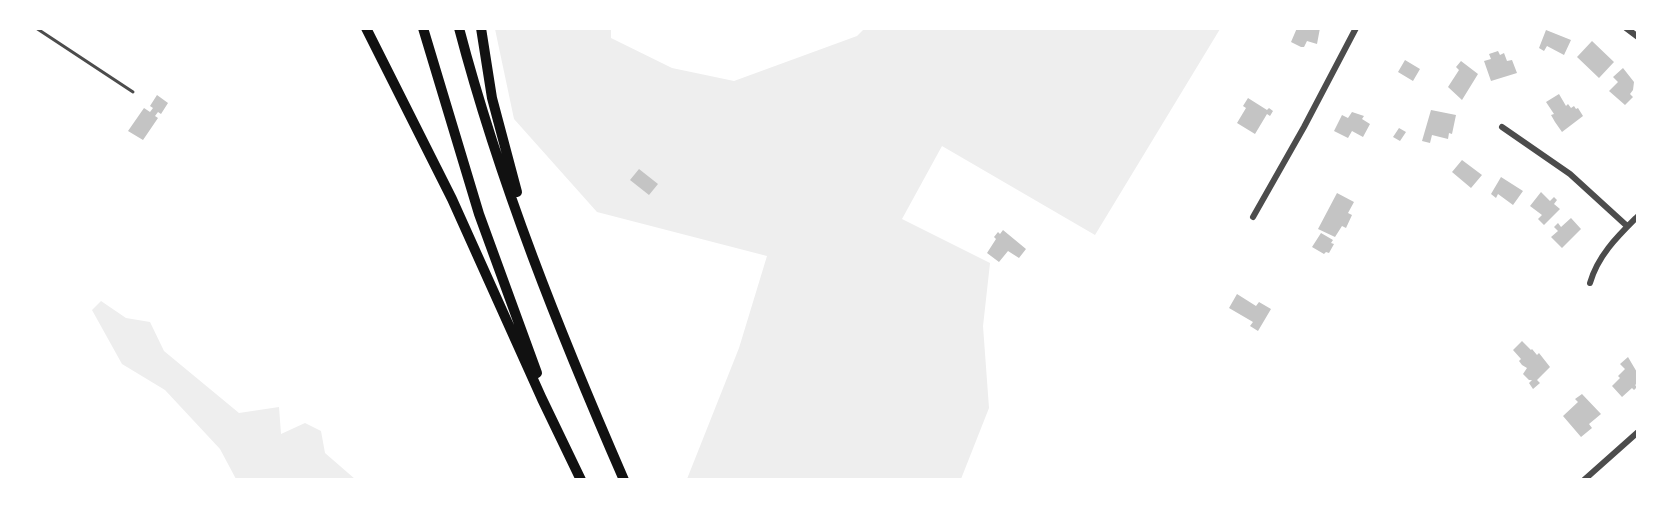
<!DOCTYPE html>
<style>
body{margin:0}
#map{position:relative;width:1666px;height:508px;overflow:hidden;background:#fff;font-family:"Nunito Sans",sans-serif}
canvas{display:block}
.frame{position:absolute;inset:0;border:30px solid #fff;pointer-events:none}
</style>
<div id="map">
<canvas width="1666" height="508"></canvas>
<div class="frame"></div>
</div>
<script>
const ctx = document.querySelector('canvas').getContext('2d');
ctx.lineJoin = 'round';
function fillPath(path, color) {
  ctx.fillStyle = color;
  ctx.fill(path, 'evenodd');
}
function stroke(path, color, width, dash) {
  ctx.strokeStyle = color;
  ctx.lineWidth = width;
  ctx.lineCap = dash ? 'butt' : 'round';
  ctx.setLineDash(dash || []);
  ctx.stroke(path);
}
fillPath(new Path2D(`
 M 495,29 L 611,29 L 611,38 L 672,68 L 734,81 L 857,36 L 864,29 L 1220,29 L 1095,235 L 942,146 L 902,219 L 990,263 L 983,326 L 989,408 L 961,479 L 687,479 L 739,348 L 767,256 L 597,212 L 514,119 Z
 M 101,301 L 126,318 L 150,322 L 164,351 L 239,413 L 279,407 L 281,434 L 305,423 L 321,431 L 325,453 L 355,479 L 236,479 L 220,449 L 165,390 L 122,364 L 92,310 Z`), '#eee');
fillPath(new Path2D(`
 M 1297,28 L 1320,28 L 1317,44 L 1307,41 L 1304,47 L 1301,47 L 1291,42 Z
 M 1546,30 L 1571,40 L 1564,55 L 1547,46 L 1544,51 L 1539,48 Z
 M 1592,41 L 1614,62 L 1599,78 L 1577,57 Z
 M 1498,51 L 1500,55 L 1504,53 L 1507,61 L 1512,60 L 1517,73 L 1491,81 L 1484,61 L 1491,59 L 1489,54 Z
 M 1405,60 L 1420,69 L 1413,81 L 1398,72 Z
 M 1461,61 L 1478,74 L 1462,100 L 1448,87 L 1459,70 L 1456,67 Z
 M 1623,68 L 1634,82 L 1633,90 L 1630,94 L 1633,97 L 1625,105 L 1609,91 L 1618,82 L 1613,77 Z
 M 1559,94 L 1566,106 L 1568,104 L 1571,108 L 1574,106 L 1576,109 L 1578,108 L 1583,116 L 1562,132 L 1555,122 L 1551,115 L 1554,114 L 1546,102 Z
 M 157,95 L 168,103 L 161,114 L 158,112 L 155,116 L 158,118 L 143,140 L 128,131 L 144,108 L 150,112 L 153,108 L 150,106 Z
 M 1248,98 L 1267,110 L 1269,108 L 1273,111 L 1270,116 L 1267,114 L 1255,134 L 1237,123 L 1246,108 L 1243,106 Z
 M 1431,110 L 1456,115 L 1452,134 L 1449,133 L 1448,139 L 1432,135 L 1430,143 L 1422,141 Z
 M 1352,112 L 1364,116 L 1362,119 L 1370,124 L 1363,137 L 1352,131 L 1348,138 L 1334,131 L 1342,115 L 1348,118 Z
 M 1399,128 L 1406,132 L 1400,141 L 1393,137 Z
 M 1462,160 L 1482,175 L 1471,188 L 1452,172 Z
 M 639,169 L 658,184 L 649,195 L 630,180 Z
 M 1501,177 L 1523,191 L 1513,205 L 1498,194 L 1496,198 L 1491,194 Z
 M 1541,192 L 1550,201 L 1554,197 L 1557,200 L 1554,204 L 1560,209 L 1544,225 L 1538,219 L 1542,215 L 1530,206 Z
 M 1337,193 L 1354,202 L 1348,213 L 1352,215 L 1346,228 L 1342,226 L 1335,237 L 1318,229 Z
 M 1571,218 L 1581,229 L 1562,248 L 1551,237 L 1558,231 L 1554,227 L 1558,223 L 1561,227 Z
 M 1003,230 L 1026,249 L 1019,258 L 1008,251 L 999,262 L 987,253 L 996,239 L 994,237 L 998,232 L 1000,234 Z
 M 1321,233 L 1333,240 L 1331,243 L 1334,244 L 1329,253 L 1326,252 L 1324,254 L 1312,247 Z
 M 1237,294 L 1256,306 L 1259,302 L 1271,309 L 1258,331 L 1250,326 L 1253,322 L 1229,308 Z
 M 1522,341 L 1531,350 L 1532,349 L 1537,355 L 1539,353 L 1550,367 L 1537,380 L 1540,383 L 1533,389 L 1529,383 L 1532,380 L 1529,380 L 1523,374 L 1527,368 L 1522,365 L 1519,361 L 1521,359 L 1513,350 Z
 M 1628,357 L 1638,374 L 1638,383 L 1635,385 L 1637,387 L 1634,390 L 1632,388 L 1622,397 L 1612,386 L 1620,378 L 1618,376 L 1625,369 L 1620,364 Z
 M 1582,394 L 1601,414 L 1589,424 L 1592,428 L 1581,437 L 1563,416 L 1578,402 L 1575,399 Z`), '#c4c4c4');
stroke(new Path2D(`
 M 36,28 L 133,92`), '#4c4c4c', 3);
stroke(new Path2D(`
 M 1626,28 L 1638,37
 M 1502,127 L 1570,174 L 1627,226
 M 1253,217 L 1304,127 L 1356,28
 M 1590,283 C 1598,255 1618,236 1638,216
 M 1584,480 L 1638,432`), '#4c4c4c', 6);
stroke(new Path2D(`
 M 366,28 L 452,199 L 542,399 L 581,480
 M 423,28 L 479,214 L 537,373
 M 459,28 C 500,184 560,333 624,480
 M 481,28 L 492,98 L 517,192`), '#111', 10);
</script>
